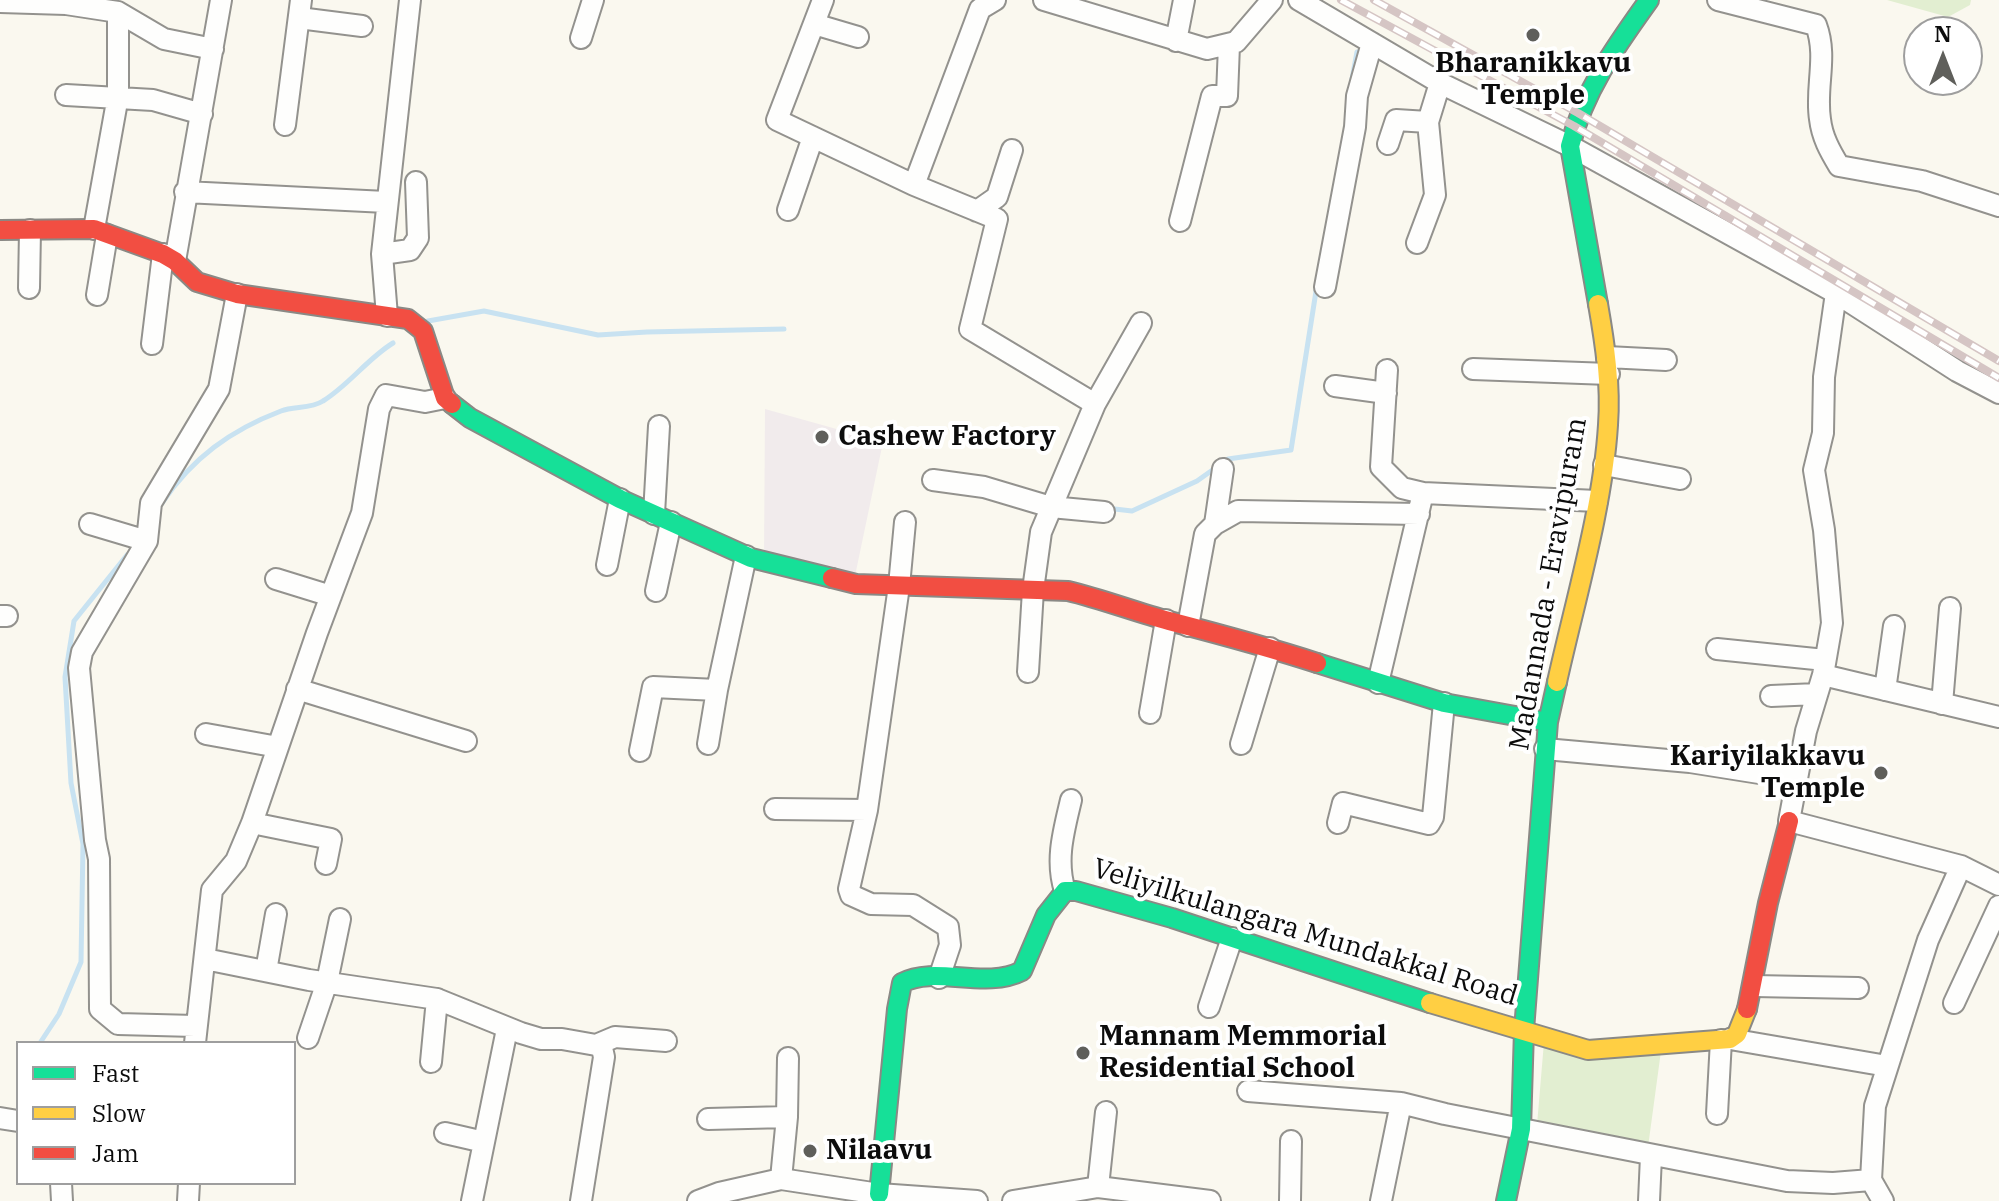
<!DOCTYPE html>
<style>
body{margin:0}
#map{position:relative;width:1999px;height:1201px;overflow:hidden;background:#faf8ef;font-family:"IBM Plex Serif",serif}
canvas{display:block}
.legend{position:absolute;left:16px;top:1041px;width:280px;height:144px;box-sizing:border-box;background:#fff;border:2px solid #9e9e9e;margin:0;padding:10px 14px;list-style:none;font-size:24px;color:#0c0c0c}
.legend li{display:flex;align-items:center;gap:16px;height:40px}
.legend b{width:40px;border:2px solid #9e9e9e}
.north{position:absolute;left:1903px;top:16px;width:80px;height:80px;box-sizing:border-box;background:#fff;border:2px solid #9e9e9e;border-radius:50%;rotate:0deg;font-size:22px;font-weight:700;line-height:32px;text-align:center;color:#0c0c0c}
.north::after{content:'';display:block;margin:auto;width:28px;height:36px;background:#5f5f5b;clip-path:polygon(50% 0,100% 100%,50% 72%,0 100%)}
</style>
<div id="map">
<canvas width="1999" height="1201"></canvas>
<ul class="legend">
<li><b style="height:10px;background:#16e098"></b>Fast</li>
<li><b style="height:10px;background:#ffcf43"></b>Slow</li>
<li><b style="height:10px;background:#f24e42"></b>Jam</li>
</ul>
<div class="north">N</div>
</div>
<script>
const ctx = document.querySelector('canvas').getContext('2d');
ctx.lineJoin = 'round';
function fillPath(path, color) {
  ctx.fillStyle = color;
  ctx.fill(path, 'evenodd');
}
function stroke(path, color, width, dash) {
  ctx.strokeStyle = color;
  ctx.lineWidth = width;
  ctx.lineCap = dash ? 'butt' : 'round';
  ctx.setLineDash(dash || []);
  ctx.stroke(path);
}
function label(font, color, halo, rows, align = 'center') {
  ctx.font = font + ' "IBM Plex Serif",serif';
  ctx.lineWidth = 8;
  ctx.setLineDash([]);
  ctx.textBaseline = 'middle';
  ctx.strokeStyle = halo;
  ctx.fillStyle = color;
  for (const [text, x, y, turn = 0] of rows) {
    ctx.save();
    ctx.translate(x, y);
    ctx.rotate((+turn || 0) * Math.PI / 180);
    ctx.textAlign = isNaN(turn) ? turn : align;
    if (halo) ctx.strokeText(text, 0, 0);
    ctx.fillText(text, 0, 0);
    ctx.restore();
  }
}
fillPath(new Path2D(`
 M 765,409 L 883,442 L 855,576 L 764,555 Z`), '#f1ebec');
fillPath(new Path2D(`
 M 1887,0 L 1971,0 L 1970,5 L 1948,17 Z
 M 1544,1042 L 1661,1051 L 1648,1147 L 1537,1125 Z`), '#e2eed1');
stroke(new Path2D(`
 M 1352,79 L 1357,52
 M 428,321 L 484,311 L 598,335 L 647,332 L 784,329
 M 162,503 C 192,458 231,430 281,411 C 294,406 311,409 323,401 C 349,385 367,359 393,343
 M 1106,508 L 1132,511 L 1197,481 L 1228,459 L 1291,450 L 1317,285
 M 40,1043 L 59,1014 L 81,962 L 83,844 L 71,783 L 65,677 L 74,621 L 127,555`), '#c8e2f1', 5);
const street = new Path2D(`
 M 823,0 L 777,120 L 914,185 L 980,9 L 995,0
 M 1044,0 L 1207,49 L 1236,42 L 1272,0
 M 1299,0 L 1440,83 L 1570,146 L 1836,293 L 1957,371 L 1999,393
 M 1718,0 L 1816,25 C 1828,57 1815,87 1820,119 C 1822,137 1830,151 1839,166 L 1922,181 L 1999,206
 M 0,2 L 66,4 L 118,12 L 164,39 L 213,49
 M 299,18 L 362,26
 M 814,24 L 858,37
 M 581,38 L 593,0
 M 1176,41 L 1184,0
 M 66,95 L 153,100 L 202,114
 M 285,125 L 301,0
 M 1388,144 L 1396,120 L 1428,122
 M 914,185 L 997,219 L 970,329 L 1095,404 L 1041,532 L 1033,590 L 1028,672
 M 185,192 L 386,202
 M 788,210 L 813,137
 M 977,211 L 997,197 L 1012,150
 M 1180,221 L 1212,96 L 1227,96 L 1229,45
 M 94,229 L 118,96 L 118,12
 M 1417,243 L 1435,195 L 1428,122 L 1440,83
 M 382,254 L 410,250 L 418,238 L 416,182
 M 175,261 L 221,0
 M 1325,287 L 1355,127 L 1357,96 L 1372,43
 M 29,288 L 30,230
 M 1836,293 L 1824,377 L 1823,433 L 1814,470 L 1824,530 L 1832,623 L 1823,675 L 1806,731 L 1789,821 L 1961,866 L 1999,885
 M 97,295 L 107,235
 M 387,316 L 382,254 L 410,0
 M 152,344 L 163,254
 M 1607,357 L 1666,360
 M 1473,369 L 1609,374
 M 1387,370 L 1381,467 L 1402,488 L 1423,493
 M 1335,386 L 1386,393
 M 1095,404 L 1141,323
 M 1604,465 L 1680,479
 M 933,480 L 984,487 L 1051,507 L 1104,512
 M 654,514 L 659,426
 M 905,522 L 899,586 L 867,810 L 849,889 L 851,895 L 871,904 L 913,905 L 948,927 L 950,945 L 939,978
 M 90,524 L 147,541
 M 1215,524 L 1223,469
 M 607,565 L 620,499
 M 276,579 L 331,596
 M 656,591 L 671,522
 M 0,616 L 7,616
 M 1188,626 L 1205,534 L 1215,524 L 1238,511 L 1419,514
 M 1717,649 L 1825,660
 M 1823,675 L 1999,717
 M 1378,683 L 1423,493 L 1597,501
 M 297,689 L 466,741
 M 1885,690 L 1894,626
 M 1771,696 L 1817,694
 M 1942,704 L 1950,608
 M 1150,713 L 1166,620
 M 206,734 L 278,747
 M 708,744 L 717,690
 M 1241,744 L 1270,648
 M 1545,749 L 1690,762 L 1797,779
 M 640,751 L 653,687 L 717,690 L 746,556
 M 775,809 L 867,810
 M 252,823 L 331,839 L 326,864
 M 1338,823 L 1343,803 L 1429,824 L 1433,817 L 1444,703
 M 1065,891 C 1055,860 1064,830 1071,800
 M 205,959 L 309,980 L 437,999 L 521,1033 L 541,1039 L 562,1039 L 596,1045 L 602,1048 L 604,1057 L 581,1201
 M 266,971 L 276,914
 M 1754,986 L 1858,988
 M 1954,1003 L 1999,906
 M 1209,1007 L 1232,938
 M 195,1026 L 118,1024 L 100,1009 L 99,859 L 95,840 L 79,668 L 82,652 L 147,541 L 151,503 L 219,389 L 237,294
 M 308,1038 L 327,982 L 340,919
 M 1730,1039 L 1887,1066
 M 195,1043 L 212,890 L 236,861 L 252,823 L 317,633 L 362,513 L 379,409 L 386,395 L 425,402 L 445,398
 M 596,1045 L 615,1037 L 666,1041
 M 431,1062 L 437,999
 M 1248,1091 L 1401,1103
 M 1717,1114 L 1721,1040
 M 0,1118 L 18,1121
 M 708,1119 L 787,1117
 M 445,1133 L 484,1142
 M 781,1179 L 787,1117 L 788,1058
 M 1871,1180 L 1883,1201
 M 61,1183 L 62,1201
 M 1098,1187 L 1106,1112
 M 188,1201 L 189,1183
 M 472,1201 L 507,1029
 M 698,1201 L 719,1193 L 781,1179 L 879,1194 L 977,1201
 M 1013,1201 L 1098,1187 L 1210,1201
 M 1290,1201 L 1291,1141
 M 1381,1201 L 1401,1103 L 1445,1114 L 1787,1181 L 1833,1183 L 1871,1180 L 1875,1106 L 1928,940 L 1961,866
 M 1649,1201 L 1651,1156`);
const fast = new Path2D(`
 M 1598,304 L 1570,146 C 1584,90 1616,46 1649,0
 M 452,404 L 470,418 L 620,499 L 751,558 L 832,578
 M 1317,663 L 1444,703 L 1548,722
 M 879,1194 L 897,1009 L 902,983 C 935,965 985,990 1022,971 L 1046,915 L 1065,891 L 1076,891 L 1172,918 L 1430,1003
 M 1506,1201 L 1521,1129 L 1524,1030 L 1548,722 L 1557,682`);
const slow = new Path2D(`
 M 1557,682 C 1575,601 1603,507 1608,425 C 1611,384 1605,344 1598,304
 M 1430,1003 L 1588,1050 L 1730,1039 L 1737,1034 L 1747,1009`);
const jam = new Path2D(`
 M 0,230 L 94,229 L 163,254 L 175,261 L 197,282 L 237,294 L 408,319 L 423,331 L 445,398 L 452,404
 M 832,578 L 856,584 L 1068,591 C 1102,599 1135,612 1169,621 C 1219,634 1268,647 1317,663
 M 1747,1009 L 1768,903 L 1789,821`);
stroke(street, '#93928e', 24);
stroke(fast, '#8a8985', 22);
stroke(slow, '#8a8985', 22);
stroke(jam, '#8a8985', 22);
stroke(street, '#fefefd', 20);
stroke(fast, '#16e098', 18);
stroke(slow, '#ffcf43', 18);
stroke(jam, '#f24e42', 18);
const rail = new Path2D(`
 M 1341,0 L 1574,126 L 1999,378
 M 1374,0 L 1578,113 L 1999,361`);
stroke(rail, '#d5c5c4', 8);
stroke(rail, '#fff', 5, [15]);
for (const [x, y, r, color] of [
 [1533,35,8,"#5f5f5b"],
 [822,437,8,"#5f5f5b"],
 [1881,773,8,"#5f5f5b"],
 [1083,1053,8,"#5f5f5b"],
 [810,1151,8,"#5f5f5b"]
]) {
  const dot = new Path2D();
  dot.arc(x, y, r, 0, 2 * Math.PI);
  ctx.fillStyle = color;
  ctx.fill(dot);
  stroke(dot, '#fff', 3);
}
label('bold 28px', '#0c0c0c', '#fff', [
 ["Bharanikkavu",1533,64,"center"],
 ["Temple",1533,96,"center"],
 ["Cashew Factory",838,437],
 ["Kariyilakkavu",1865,757,"right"],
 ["Temple",1865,789,"right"],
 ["Mannam Memmorial",1099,1037],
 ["Residential School",1099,1069],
 ["Nilaavu",826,1151]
], 'left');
label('28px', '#0c0c0c', '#fff', [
 ["Madannada - Eravipuram",1549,584,-80],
 ["Veliyilkulangara Mundakkal Road",1305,933,17]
]);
</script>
